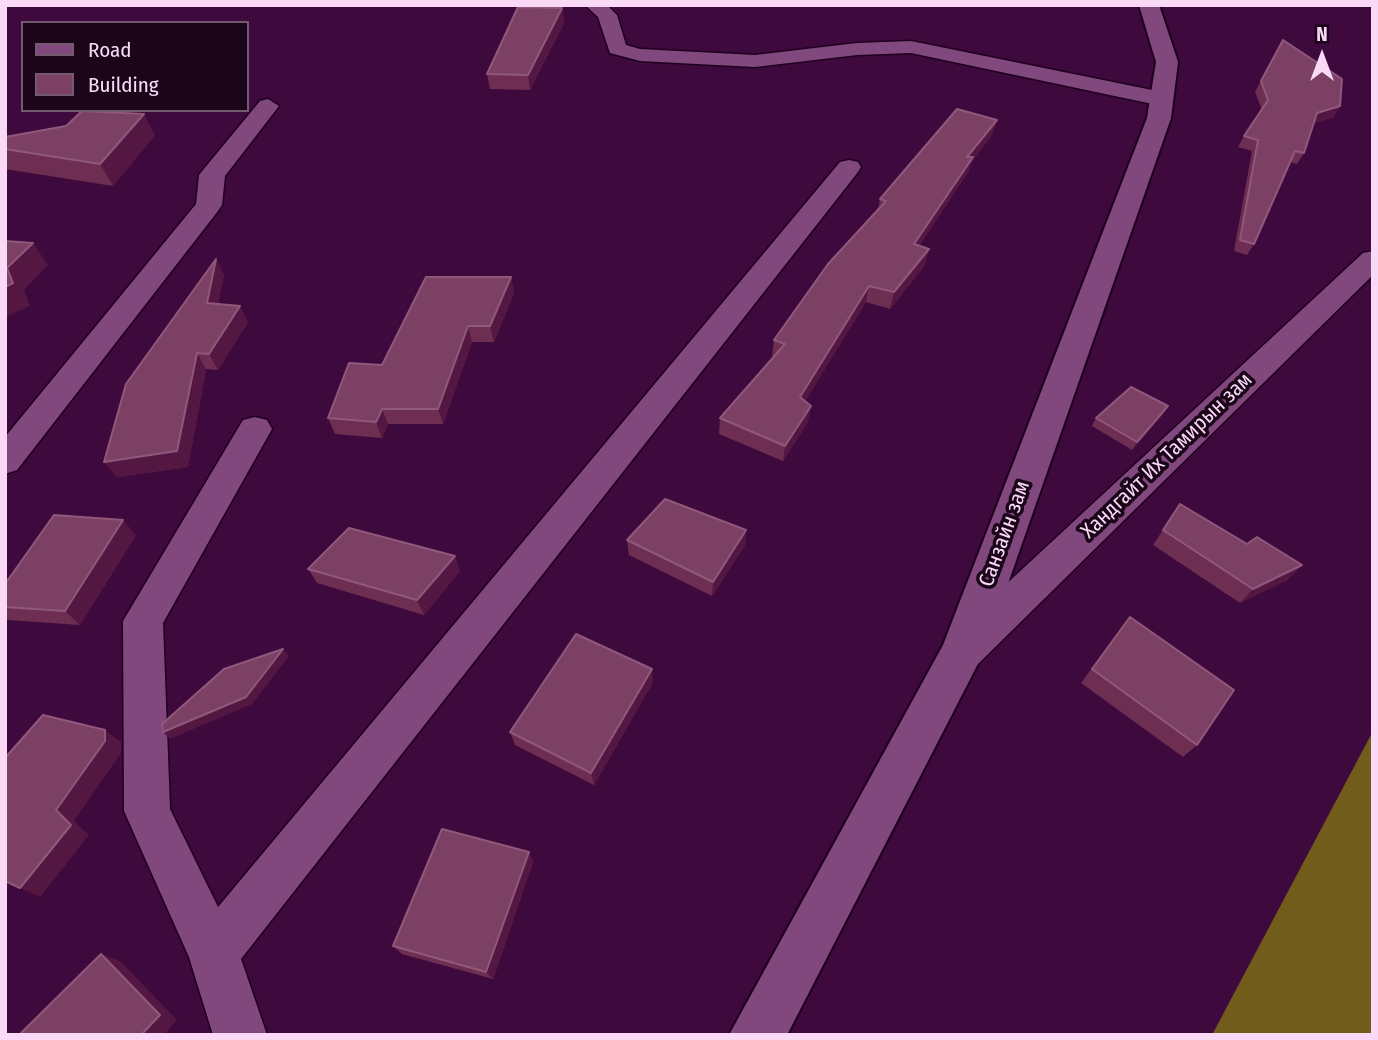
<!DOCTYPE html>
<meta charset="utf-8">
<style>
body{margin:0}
#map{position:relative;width:1378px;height:1040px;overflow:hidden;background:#3e093d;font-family:"Fira Sans Condensed",sans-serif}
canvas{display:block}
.frame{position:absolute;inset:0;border:7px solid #f9d9f6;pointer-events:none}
.legend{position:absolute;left:21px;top:21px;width:228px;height:91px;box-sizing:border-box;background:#1a0519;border:2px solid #735a71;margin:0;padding:9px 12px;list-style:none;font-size:21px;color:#f9d9f6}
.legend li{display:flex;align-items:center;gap:14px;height:35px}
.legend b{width:35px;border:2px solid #735a71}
.north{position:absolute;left:1287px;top:21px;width:70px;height:70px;-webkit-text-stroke:5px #1a0519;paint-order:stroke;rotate:0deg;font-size:19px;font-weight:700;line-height:28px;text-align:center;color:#f9d9f6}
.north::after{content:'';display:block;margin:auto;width:24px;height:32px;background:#f9d9f6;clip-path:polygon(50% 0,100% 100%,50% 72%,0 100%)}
</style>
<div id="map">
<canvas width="1378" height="1040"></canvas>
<div class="frame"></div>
<ul class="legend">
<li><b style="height:9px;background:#80487d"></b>Road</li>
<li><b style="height:19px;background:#7c4064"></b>Building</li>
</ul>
<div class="north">N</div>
</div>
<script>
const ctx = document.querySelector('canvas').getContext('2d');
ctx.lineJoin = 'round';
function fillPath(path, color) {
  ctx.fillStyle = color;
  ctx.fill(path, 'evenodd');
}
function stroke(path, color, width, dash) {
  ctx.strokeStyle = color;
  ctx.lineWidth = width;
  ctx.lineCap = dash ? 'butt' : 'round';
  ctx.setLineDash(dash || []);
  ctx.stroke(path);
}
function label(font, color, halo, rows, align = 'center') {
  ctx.font = font + ' "Fira Sans Condensed",sans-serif';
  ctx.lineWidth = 7;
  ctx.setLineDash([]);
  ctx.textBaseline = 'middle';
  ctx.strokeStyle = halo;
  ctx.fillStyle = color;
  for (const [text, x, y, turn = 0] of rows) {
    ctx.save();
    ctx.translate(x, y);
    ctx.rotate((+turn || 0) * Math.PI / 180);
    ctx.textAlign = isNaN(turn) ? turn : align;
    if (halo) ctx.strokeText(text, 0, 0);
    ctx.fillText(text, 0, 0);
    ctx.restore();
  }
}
fillPath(new Path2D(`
 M 1373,731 L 1373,1035 L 1212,1035 Z`), '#725c1c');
const minor = new Path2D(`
 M 585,5 L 607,5 L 617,15 L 626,45 L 640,49 L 755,55 L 857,43 L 911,41 L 1162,92 L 1173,99 L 1162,106 L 911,53 L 857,55 L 755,67 L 640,61 L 610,53 L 598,17 Z
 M 268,99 L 279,106 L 225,176 L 222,205 L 218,211 L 17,470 L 5,474 L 5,437 L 196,204 L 199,175 L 203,170 L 260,101 Z
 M 849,160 L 858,162 L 861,167 L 858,172 L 241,959 L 267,1035 L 213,1035 L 189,957 L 124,811 L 123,621 L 243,420 L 255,417 L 267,420 L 272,429 L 163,623 L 170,809 L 218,907 L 840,162 Z
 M 1373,251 L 1373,275 L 977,665 L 962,670 L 947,665 L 941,652 L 947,639 L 1363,253 Z`);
const secondary = new Path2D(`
 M 1139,5 L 1159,5 L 1178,62 L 1171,118 L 984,652 L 787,1035 L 729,1035 L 943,645 L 1147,118 L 1156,62 Z`);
stroke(minor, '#1f001f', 3);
stroke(secondary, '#1f001f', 4);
fillPath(minor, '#80487d');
fillPath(secondary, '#80487d');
fillPath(new Path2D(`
 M 562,8 L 564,23 L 530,90 L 490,89 L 487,74 Z
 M 1283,40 L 1334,117 L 1314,123 L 1304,153 L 1297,164 L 1290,162 L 1254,244 L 1247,255 L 1234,251 L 1252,151 L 1238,147 L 1244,136 L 1262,110 L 1255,92 Z
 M 155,135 L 113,186 L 5,169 L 5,137 Z
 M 992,135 L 971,163 L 968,172 L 919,246 L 925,265 L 890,309 L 866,302 L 805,401 L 808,422 L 783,461 L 719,434 L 720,418 L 774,356 L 772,356 L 774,340 L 878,210 L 880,199 Z
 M 224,275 L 218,304 L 248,322 L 218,370 L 206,369 L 188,467 L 117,477 L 104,462 Z
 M 511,277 L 514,293 L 494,342 L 472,342 L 443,424 L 388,424 L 382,438 L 335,434 L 328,418 L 382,365 Z
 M 1163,414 L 1132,450 L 1092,426 L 1096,418 Z
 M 1180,504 L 1247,544 L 1302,565 L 1287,580 L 1240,603 L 1153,545 Z
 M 746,530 L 745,545 L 712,596 L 629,555 L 627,540 Z
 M 136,535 L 80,625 L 7,620 L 5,618 L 5,584 Z
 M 308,569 L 460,571 L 424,615 L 317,583 Z
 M 1119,631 L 1197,745 L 1183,757 L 1081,683 Z
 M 653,682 L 594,785 L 515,745 L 510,732 Z
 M 529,852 L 533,862 L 493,979 L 402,954 L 393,946 Z`), '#6e2e52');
fillPath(new Path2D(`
 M 562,8 L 564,23 L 530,90 L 528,75 Z
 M 1340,106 L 1334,117 L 1311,124 L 1317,113 Z
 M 144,114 L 155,135 L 113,186 L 100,164 Z
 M 997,120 L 992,135 L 971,163 L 968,172 L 910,260 L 914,244 L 967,157 Z
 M 33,243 L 48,265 L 24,290 L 30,306 L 5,317 L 5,287 L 7,268 Z
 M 929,249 L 925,265 L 890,309 L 894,292 Z
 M 216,259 L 224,275 L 215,319 L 207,303 Z
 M 511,277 L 514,293 L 494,342 L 490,326 Z
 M 869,286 L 866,302 L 798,413 L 800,397 Z
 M 240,306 L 248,322 L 218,370 L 209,354 Z
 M 468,326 L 472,342 L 443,424 L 438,409 Z
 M 197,353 L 206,369 L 188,467 L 117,477 L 104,462 Z
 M 811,406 L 808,422 L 783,461 L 785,446 Z
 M 1168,406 L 1163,414 L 1132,450 L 1137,442 Z
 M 382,409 L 388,424 L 382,438 L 376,422 Z
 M 123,520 L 136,535 L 80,625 L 65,611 Z
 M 746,530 L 745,545 L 712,596 L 713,582 Z
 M 455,556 L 460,571 L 424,615 L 417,600 Z
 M 1302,565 L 1287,580 L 1240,603 L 1253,589 Z
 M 283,649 L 289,656 L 252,704 L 170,739 L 163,732 Z
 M 652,669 L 653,682 L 594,785 L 591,773 Z
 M 105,730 L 121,742 L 121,753 L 74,821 L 89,835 L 40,897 L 20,888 L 56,810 Z
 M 529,852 L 533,862 L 493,979 L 486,972 Z
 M 101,954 L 120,961 L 177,1020 L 164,1035 L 141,1035 Z`), '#541742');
const building = new Path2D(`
 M 518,7 L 562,8 L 528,75 L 487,74 Z
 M 1283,40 L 1342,79 L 1340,106 L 1317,113 L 1304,153 L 1295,151 L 1254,244 L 1240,240 L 1258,140 L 1244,136 L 1268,100 L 1261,81 Z
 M 957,109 L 997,120 L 967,157 L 973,157 L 914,244 L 929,249 L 894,292 L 869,286 L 800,397 L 811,406 L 785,446 L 720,418 L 785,344 L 774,340 L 828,264 L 886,201 L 880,199 Z
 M 82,111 L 144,114 L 100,164 L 5,149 L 5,137 L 66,126 Z
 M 5,241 L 33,243 L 7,268 L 13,283 L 5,287 Z
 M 216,259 L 207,303 L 240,306 L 209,354 L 197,353 L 177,451 L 104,462 L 126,384 Z
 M 426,277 L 511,277 L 490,326 L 468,326 L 438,409 L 382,409 L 376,422 L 328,418 L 349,363 L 382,365 Z
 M 1131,387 L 1168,406 L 1137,442 L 1096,418 Z
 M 665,499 L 746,530 L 713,582 L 627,540 Z
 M 1180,504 L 1247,544 L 1257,537 L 1302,565 L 1253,589 L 1163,530 Z
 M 54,515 L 123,520 L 65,611 L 5,607 L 5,584 Z
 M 349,528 L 455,556 L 417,600 L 308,569 Z
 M 1130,617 L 1234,690 L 1197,745 L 1092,669 Z
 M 576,634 L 652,669 L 591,773 L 510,732 Z
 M 283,649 L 246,697 L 163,732 L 162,724 L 224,669 Z
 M 43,715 L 105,730 L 105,741 L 56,810 L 71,825 L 20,888 L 5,881 L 5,758 Z
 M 442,829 L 529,852 L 486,972 L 393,946 Z
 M 101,954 L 160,1015 L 141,1035 L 19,1035 Z`);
fillPath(building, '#7c4064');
stroke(building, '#90587b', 2);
label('21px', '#f9d9f6', '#1a0519', [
 ["Хандгайт Их Тамирын зам",1167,456,-44],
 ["Санзайн зам",1005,534,-70]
]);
</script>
